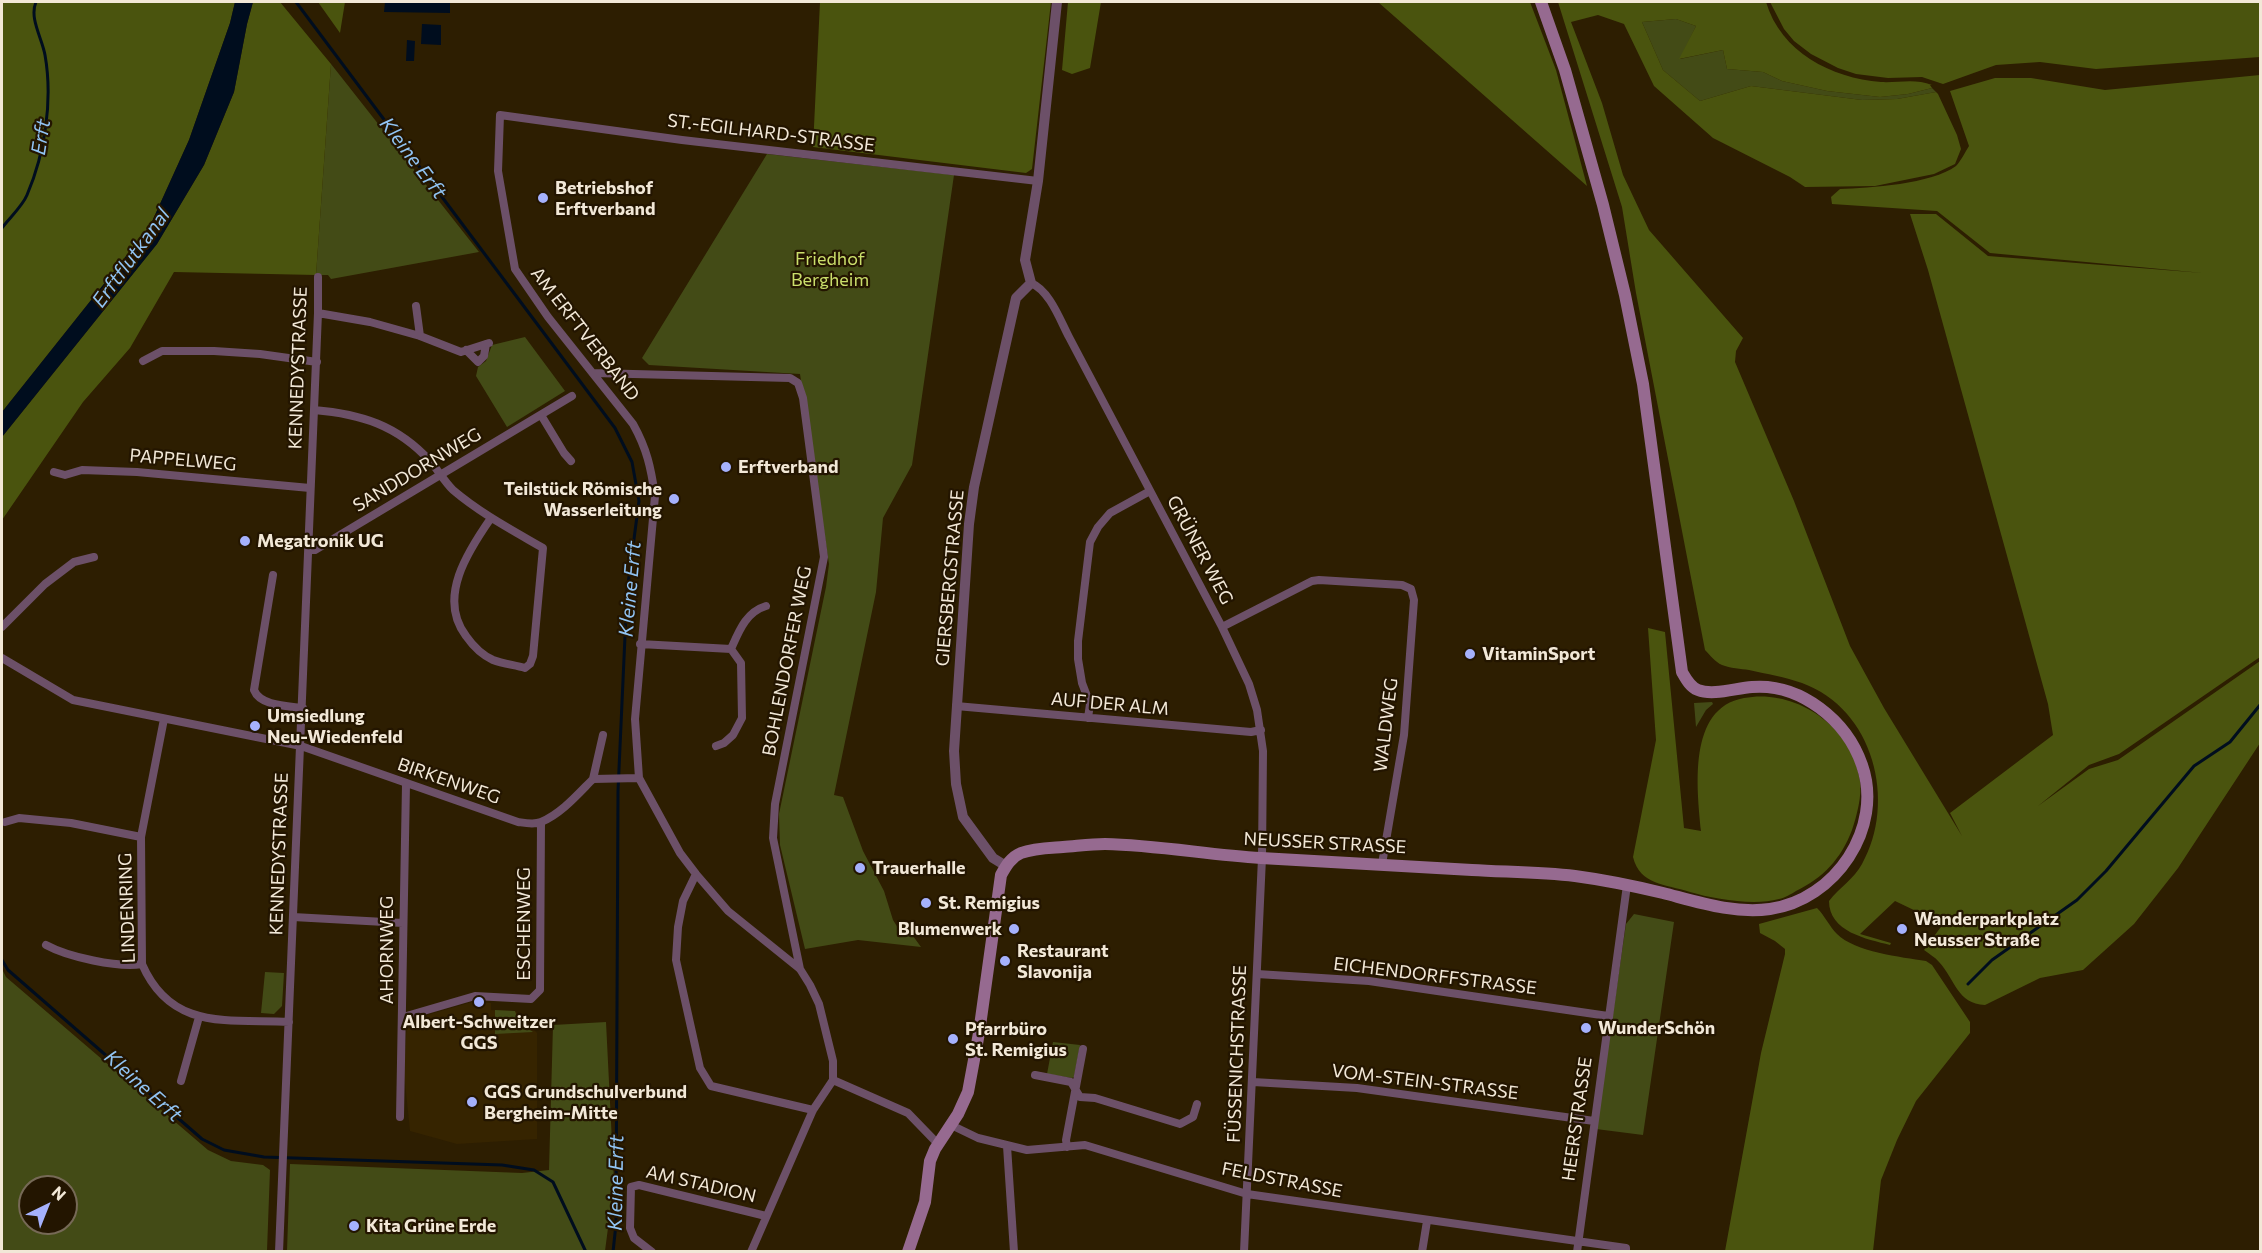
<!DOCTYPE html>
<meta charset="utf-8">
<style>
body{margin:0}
#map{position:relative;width:2262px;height:1253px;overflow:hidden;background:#2d1e01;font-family:Commissioner,sans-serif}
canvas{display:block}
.frame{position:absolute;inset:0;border:3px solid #f2e8d7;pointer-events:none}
.north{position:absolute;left:18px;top:1175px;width:60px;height:60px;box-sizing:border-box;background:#231500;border:2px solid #766956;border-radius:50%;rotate:43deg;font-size:16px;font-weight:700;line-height:24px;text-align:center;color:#f2e8d7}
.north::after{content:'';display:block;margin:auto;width:21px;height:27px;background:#a5b1fc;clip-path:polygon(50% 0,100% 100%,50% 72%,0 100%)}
</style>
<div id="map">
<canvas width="2262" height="1253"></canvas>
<div class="frame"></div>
<div class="north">N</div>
</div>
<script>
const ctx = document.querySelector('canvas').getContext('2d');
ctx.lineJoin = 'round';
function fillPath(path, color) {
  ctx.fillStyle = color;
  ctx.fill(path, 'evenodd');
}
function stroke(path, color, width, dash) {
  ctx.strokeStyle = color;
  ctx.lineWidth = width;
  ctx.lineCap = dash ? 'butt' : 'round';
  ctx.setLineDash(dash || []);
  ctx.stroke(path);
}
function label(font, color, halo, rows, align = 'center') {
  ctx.font = font + ' Commissioner,sans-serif';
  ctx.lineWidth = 4.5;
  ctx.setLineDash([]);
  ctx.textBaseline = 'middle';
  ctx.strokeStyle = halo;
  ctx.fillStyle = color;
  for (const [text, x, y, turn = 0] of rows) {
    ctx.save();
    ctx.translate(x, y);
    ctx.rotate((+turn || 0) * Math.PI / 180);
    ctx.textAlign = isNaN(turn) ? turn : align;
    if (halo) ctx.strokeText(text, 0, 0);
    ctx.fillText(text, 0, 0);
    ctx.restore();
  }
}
fillPath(new Path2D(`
 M 472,1002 L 491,1003 L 491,1010 L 515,1011 L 537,1033 L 537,1139 L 457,1144 L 410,1131 L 404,1073 L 407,1021 Z`), '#362400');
fillPath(new Path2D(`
 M 1676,19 L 1696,26 L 1680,59 L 1723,50 L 1727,69 L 1763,72 L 1782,81 L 1827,91 L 1880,97 L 1908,94 L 1932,88 L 1936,92 L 1897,99 L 1862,100 L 1751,86 L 1700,101 L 1663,70 L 1642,22 Z
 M 331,64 L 479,252 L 331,279 L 328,275 L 316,275 Z
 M 767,154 L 954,175 L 912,465 L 883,518 L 876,592 L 834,795 L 843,797 L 863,851 L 884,891 L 893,920 L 898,928 L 913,936 L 921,947 L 858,940 L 805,949 L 780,845 L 779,814 L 826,587 L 829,564 L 800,374 L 649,365 L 642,358 Z
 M 525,337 L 565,391 L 507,427 L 476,376 L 478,367 L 486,361 L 492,345 Z
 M 1712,702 L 1713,704 L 1706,710 L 1696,727 L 1694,703 Z
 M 1634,914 L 1674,922 L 1643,1135 L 1596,1129 L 1626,924 Z
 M 2,969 L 6,977 L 208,1150 L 231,1161 L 263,1165 L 270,1170 L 267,1251 L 2,1251 ZM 30,1187 L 66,1187 L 66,1223 L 30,1223 Z
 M 265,972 L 284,973 L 282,1006 L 274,1014 L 261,1013 Z
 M 495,1010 L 515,1011 L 518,1020 L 533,1032 L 495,1034 Z
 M 606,1022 L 614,1182 L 605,1251 L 287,1251 L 290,1164 L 522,1173 L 549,1170 L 553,1025 Z
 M 1053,1042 L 1080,1045 L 1074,1077 L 1072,1078 L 1047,1074 Z`), '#434b16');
fillPath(new Path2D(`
 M 2,2 L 235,2 L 230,23 L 189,140 L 150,226 L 2,412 Z
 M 253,2 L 280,2 L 331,64 L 316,275 L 174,272 L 130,348 L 83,402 L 2,520 L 2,437 L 157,244 L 204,165 L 234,92 L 247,24 Z
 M 318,2 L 345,2 L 340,33 Z
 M 820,2 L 1051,2 L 1032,169 L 1026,173 L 813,147 Z
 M 1068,2 L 1101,2 L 1090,68 L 1072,74 L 1062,70 Z
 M 1378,2 L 1530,2 L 1556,70 L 1587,186 Z
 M 1558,2 L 1766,2 C 1781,52 1831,78 1881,82 C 1898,83 1915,78 1932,85 L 1930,85 L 1932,88 L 1908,94 L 1880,97 L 1827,91 L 1782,81 L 1763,72 L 1727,69 L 1723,50 L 1679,59 L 1696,26 L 1676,19 L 1642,22 L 1663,70 L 1700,101 L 1751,86 L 1862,100 L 1897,99 L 1936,92 L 1938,94 L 1957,135 L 1961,149 L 1955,164 L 1934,174 L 1875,186 L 1805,187 L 1790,177 L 1713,138 L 1654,86 L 1624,24 L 1598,15 L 1571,22 L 1602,103 L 1623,175 L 1649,230 L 1743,338 L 1736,351 L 1735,362 L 1794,501 L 1850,646 L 1884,708 L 1962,836 L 1950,813 L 2053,735 L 2048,704 L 1928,270 L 1910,214 L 1936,214 L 1988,256 L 2203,273 L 1990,253 L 1937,211 L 1832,204 L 1831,197 L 1840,189 C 1869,188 1932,184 1956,166 C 1961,161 1965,152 1969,146 L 1950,91 L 1995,78 L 2031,78 L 2105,90 L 2260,75 L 2260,657 L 2119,754 L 2089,765 L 2038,806 L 2089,769 L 2118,760 L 2260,661 L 2260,743 L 2178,868 L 2134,924 L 2083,970 L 2040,978 L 1985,1005 C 1957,1004 1955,979 1939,962 C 1935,957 1929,954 1924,950 L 1943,924 L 1895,901 L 1860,934 L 1891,943 L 1890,945 C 1867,939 1829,932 1829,901 C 1839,888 1854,879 1862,864 C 1897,802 1874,709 1802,683 C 1785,677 1767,674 1749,670 C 1741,669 1730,668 1722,665 C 1715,662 1710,655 1705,650 L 1636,293 L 1622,207 Z
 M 1770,2 L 2260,2 L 2260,57 L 2096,69 L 2040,62 L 1996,65 L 1943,84 L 1922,77 L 1888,78 L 1856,74 L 1838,68 L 1811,54 L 1794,41 L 1784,29 Z
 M 1648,628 L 1665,632 L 1684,828 L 1701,831 C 1697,789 1687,708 1744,698 C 1796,688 1853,727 1860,781 C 1862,796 1857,815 1852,830 C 1841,859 1823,878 1796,891 C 1791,894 1785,898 1779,899 C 1754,906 1714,899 1690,892 C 1665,884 1640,885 1633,857 L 1656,740 Z
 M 1817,908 C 1825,916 1829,926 1837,934 C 1855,952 1901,957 1926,961 L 1932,965 L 1970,1022 L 1970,1033 L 1916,1101 L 1897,1140 L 1881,1180 L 1873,1251 L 1725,1251 L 1761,1053 L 1785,954 L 1785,949 L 1775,941 L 1760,933 L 1759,924 Z`), '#4a540e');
fillPath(new Path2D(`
 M 235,2 L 253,2 L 247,24 L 234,92 L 204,165 L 157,244 L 2,437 L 2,412 L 150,226 L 189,140 L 230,23 Z
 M 385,2 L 450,2 L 450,13 L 384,12 Z
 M 422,24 L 441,25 L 441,45 L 421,44 Z
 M 407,40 L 415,41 L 414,61 L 406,61 Z`), '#000d1e');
stroke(new Path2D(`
 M 296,2 L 615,428 L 632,462 L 639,501 L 627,592 L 618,791 L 616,1224 L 613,1252
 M 2,228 C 9,218 22,207 27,195 C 45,153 53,100 45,55 C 42,38 29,18 36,2
 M 2,960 L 8,970 L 202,1139 L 224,1150 L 264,1157 L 502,1165 L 534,1170 L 553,1182 L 586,1252
 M 1968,984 L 1992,960 L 2077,900 L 2106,871 L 2194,766 L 2230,742 L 2260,705`), '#000d1e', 3);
stroke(new Path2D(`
 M 1031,283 C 1050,291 1060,320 1069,337 L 1222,627 L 1249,684 L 1257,710 L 1263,751 L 1262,858 L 1244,1252
 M 416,306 L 420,336
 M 318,313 L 370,322 L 420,336 L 461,352 L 489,343
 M 466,350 L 478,362 L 484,356 L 486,344
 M 143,361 L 162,351 L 214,351 L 260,354 L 317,362
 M 594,373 L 790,378 L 798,383 L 803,398 L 824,557 L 775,804 L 773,838 L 800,969
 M 314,410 C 361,414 397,425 430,461 C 438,470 444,481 453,490 C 480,513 512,530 543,548 L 533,656 L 530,664 L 525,668 C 515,665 503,664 493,660 C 482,655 473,646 466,636 C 437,598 468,551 491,518
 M 541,415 L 564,453 L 571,461
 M 54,472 L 65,475 L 82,470 L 137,472 L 310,488
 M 310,550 L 315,550 L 572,396
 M 273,575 L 254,690 C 260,706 288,706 303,708
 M 2,627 L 45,584 L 74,562 L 94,557
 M 1222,627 L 1312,581 L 1319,580 L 1402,585 L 1411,589 L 1414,600 L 1404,735 L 1382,864
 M 640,644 L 731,649 C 739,631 746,612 766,606
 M 2,658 L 73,700 L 301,746 L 518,822 C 525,823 534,825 541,822 C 561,814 578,794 593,779 L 639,778
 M 956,706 L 1251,732 L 1261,730
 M 1088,718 L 1090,704 L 1082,683 L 1078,659 L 1078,641 L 1090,542 L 1098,527 L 1110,513 L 1150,491
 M 164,719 L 141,837 L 142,964 C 171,1031 228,1019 289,1022
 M 716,746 L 724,743 L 733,735 L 742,718 L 741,663 L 731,649
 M 593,779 L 603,735
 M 5,822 L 19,818 L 71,823 L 141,837
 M 696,874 L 683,901 L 678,927 L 676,960 L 700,1068 L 711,1086 L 813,1110
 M 293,917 L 403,923
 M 46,945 C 68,957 118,968 142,964
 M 1257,974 L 1369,981 L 1608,1016
 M 403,1017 L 475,996 L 531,999 L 540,990 L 541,822
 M 1035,1075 L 1071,1082 L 1080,1097 L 1095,1098 L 1180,1124 L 1193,1117 L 1197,1104
 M 833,1080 L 908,1113 L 938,1144
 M 181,1081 L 199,1017
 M 1253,1082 L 1357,1088 L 1594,1121
 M 400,1117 L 406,784
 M 951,1125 L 978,1138 L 1027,1150 L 1085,1145 L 1247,1194 L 1626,1248 L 1626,1252
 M 1007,1146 L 1014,1252
 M 1067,1147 L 1066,1140 L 1083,1049
 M 279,1252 L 318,313 L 318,277
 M 652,1252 L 634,1238 L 630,1228 L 631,1187 L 639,1185 L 766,1216
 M 751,1252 L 813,1110 L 833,1080 L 833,1061 L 819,1004 L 810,985 L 800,969 L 728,911 L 696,874 L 680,853 L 639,778 L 635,719 L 655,496 C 651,468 647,449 633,424 L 548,317 L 515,269 L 498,171 L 500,115 L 682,140 L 1038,181
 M 1422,1252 L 1427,1221
 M 1577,1252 L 1627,885`), '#6c5068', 8);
stroke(new Path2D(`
 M 1006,866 L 993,858 L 963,817 L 956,784 L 954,751 L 969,524 L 974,487 L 1016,298 L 1031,283 L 1025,260 L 1038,181 L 1057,2`), '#6c5068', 10);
stroke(new Path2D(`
 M 908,1252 L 925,1202 L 930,1161 L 935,1149 L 958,1114 L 968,1092 L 979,1033 L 1001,875 C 1006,866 1011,857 1021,853 C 1034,848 1049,848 1063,847 C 1077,846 1091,844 1105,844 C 1157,845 1209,855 1261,858 C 1331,862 1402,866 1472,870 C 1506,872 1541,872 1575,876 C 1605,880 1634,886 1663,893 C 1698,902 1734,914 1770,909 C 1835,900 1884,828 1862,765 C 1847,721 1801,683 1752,687 C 1736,688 1713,696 1698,690 C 1690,687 1686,679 1682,672 L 1643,384 L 1625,295 L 1603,205 L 1565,70 L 1541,2`), '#966a90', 12);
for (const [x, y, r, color] of [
 [543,198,6,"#a5b1fc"],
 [726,467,6,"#a5b1fc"],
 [674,499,6,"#a5b1fc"],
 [245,541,6,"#a5b1fc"],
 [1470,654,6,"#a5b1fc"],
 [255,726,6,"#a5b1fc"],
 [860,868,6,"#a5b1fc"],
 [926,903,6,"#a5b1fc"],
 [1014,929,6,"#a5b1fc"],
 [1902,929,6,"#a5b1fc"],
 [1005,961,6,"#a5b1fc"],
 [479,1002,6,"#a5b1fc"],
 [1586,1028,6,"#a5b1fc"],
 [953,1039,6,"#a5b1fc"],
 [472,1102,6,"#a5b1fc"],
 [354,1226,6,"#a5b1fc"]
]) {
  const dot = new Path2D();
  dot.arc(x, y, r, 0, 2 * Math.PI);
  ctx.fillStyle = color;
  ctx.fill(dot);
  stroke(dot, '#231500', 2);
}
label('18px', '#f2e8d7', '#231500', [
 ["ST.-EGILHARD-STRASSE",771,133,7],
 ["AM ERFTVERBAND",585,334,52],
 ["KENNEDYSTRASSE",298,368,-88],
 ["PAPPELWEG",183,460,5],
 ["SANDDORNWEG",417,470,-31],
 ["GRÜNER WEG",1200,550,62],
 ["GIERSBERGSTRASSE",950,578,-85],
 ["BOHLENDORFER WEG",787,661,-79],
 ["AUF DER ALM",1110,704,5],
 ["WALDWEG",1386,725,-83],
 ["BIRKENWEG",449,781,19],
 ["NEUSSER STRASSE",1325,843,3],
 ["KENNEDYSTRASSE",279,854,-88],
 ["LINDENRING",127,908,-92],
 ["ESCHENWEG",524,924,-90],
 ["AHORNWEG",387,950,-90],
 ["EICHENDORFFSTRASSE",1435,976,7],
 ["FÜSSENICHSTRASSE",1237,1054,-88],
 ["VOM-STEIN-STRASSE",1425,1082,7],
 ["HEERSTRASSE",1577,1119,-82],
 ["FELDSTRASSE",1282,1180,11],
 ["AM STADION",701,1184,13]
]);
label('bold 18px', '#f2e8d7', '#231500', [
 ["Betriebshof",555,188],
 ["Erftverband",555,209],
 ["Erftverband",738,467],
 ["Teilstück Römische",662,489,"right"],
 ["Wasserleitung",662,510,"right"],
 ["Megatronik UG",257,541],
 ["VitaminSport",1482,654],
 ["Umsiedlung",267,716],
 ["Neu-Wiedenfeld",267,737],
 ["Trauerhalle",872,868],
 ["St. Remigius",938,903],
 ["Wanderparkplatz",1914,919],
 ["Neusser Straße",1914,940],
 ["Blumenwerk",1002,929,"right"],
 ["Restaurant",1017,951],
 ["Slavonija",1017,972],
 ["Albert-Schweitzer",479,1022,"center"],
 ["GGS",479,1043,"center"],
 ["WunderSchön",1598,1028],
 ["Pfarrbüro",965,1029],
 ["St. Remigius",965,1050],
 ["GGS Grundschulverbund",484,1092],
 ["Bergheim-Mitte",484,1113],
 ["Kita Grüne Erde",366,1226]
], 'left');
label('18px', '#cbdf6b', '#231500', [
 ["Friedhof",830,259],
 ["Bergheim",830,280]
]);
label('italic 20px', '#91c4f3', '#231500', [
 ["Erft",41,137,-81],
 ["Kleine Erft",413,158,53],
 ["Erftflutkanal",131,258,-54],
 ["Kleine Erft",630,589,-85],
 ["Kleine Erft",143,1086,42],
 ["Kleine Erft",616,1183,-89]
]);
</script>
